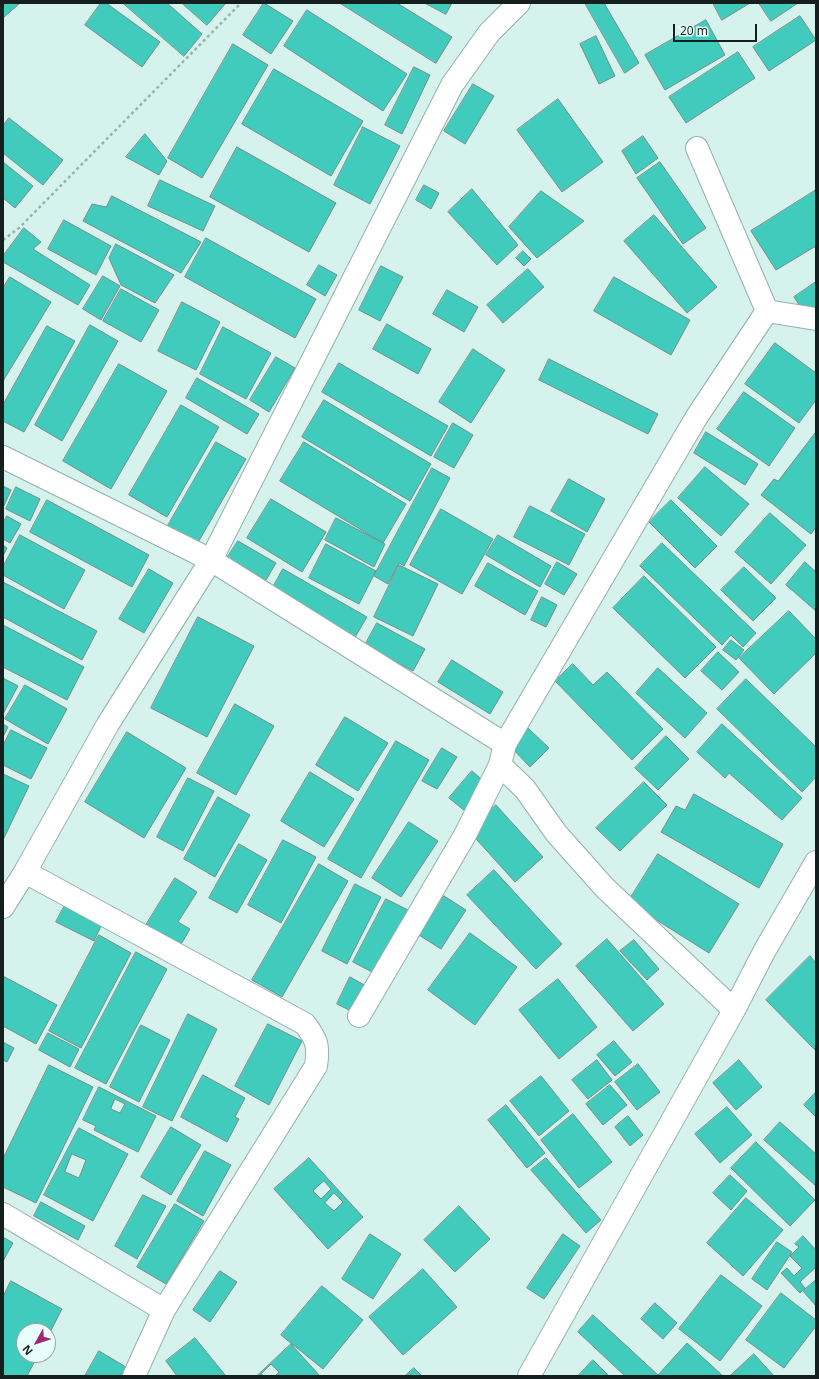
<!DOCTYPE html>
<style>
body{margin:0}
#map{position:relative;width:819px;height:1379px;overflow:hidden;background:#d6f2ed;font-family:"Noto Sans",sans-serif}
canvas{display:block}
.frame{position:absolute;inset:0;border:4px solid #151f1d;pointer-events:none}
.north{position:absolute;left:16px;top:1323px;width:40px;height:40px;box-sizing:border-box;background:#e7fefa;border:1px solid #93a5a2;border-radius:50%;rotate:231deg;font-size:11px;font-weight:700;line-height:16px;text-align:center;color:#151f1d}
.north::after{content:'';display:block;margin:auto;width:14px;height:18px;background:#a22578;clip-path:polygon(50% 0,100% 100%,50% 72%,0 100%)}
.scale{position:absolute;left:673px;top:24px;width:84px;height:18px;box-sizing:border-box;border:2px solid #151f1d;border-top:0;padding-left:5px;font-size:12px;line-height:14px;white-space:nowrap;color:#151f1d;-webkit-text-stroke:3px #e7fefa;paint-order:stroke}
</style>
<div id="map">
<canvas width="819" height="1379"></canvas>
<div class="frame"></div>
<div class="north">N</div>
<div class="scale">20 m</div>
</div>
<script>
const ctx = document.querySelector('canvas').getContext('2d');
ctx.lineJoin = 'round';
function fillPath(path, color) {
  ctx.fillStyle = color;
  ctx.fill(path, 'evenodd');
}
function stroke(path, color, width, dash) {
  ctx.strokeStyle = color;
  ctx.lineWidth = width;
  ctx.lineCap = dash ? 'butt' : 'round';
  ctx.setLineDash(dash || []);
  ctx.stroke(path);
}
const building = new Path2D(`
 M 3,3 L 20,3 L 3,18 Z
 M 101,3 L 106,3 L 160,42 L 142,67 L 85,25 Z
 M 123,3 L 167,3 L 202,34 L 184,56 Z
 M 182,3 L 226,3 L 207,25 Z
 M 264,3 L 293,21 L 271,54 L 243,35 Z
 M 340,3 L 397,3 L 452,37 L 436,63 Z
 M 425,3 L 452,3 L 446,14 Z
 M 585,3 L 604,3 L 639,63 L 625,73 Z
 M 713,3 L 750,3 L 722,20 Z
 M 759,3 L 798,3 L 771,21 Z
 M 307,10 L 407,74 L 383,111 L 284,46 Z
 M 800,16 L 816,40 L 769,71 L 753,47 Z
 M 706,20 L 725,55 L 665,90 L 645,55 Z
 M 596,36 L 615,76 L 599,84 L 580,44 Z
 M 233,44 L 268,65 L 202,178 L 168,158 Z
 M 738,52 L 755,78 L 686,123 L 669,97 Z
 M 414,67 L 430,75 L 402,134 L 385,125 Z
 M 274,69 L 363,121 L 331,176 L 242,124 Z
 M 473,84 L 494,96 L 465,144 L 444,131 Z
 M 558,99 L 603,162 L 562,192 L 517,130 Z
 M 9,118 L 63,160 L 43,185 L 3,153 L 3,126 Z
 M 363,127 L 400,146 L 370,204 L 334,185 Z
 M 145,134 L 167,161 L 159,175 L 126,157 Z
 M 643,136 L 658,158 L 636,174 L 622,151 Z
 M 237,147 L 336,203 L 309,252 L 210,197 Z
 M 3,162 L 33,186 L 15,208 L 3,198 Z
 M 660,162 L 706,228 L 683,244 L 637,178 Z
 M 160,180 L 215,206 L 203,231 L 148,206 Z
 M 424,185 L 439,193 L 431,209 L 416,200 Z
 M 472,189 L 518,245 L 497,265 L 448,212 Z
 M 816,190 L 816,246 L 776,270 L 751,231 Z
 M 541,191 L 584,221 L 537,258 L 509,227 Z
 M 112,196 L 201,242 L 181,273 L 83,221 L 92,204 L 106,207 Z
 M 654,215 L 717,287 L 687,313 L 624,241 Z
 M 64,220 L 111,246 L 96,275 L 48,249 Z
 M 24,228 L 41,242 L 33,249 L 90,285 L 78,305 L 3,262 L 3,256 Z
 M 206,238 L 316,299 L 295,338 L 185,277 Z
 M 116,244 L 174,275 L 155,303 L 121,285 L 109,258 Z
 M 523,251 L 531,259 L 524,266 L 516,258 Z
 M 319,265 L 337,275 L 325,296 L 307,285 Z
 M 381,266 L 403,277 L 380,321 L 359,310 Z
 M 528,269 L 544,287 L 503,323 L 487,305 Z
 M 103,276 L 120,286 L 101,320 L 83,309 Z
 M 10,277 L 51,302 L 3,381 L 3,288 Z
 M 614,277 L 690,320 L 671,355 L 594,311 Z
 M 816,282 L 816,307 L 805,314 L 794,297 Z
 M 121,289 L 159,310 L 141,342 L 103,321 Z
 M 447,290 L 478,307 L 464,332 L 433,314 Z
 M 182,302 L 220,322 L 196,370 L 158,351 Z
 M 387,324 L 431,349 L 418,374 L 373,349 Z
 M 90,325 L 118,341 L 62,441 L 35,425 Z
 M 47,326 L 75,341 L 24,432 L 3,421 L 3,405 Z
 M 223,327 L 271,353 L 246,399 L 200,374 Z
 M 775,343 L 816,373 L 816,400 L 799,423 L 745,384 Z
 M 473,349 L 505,370 L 471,423 L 439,402 Z
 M 276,357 L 295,368 L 269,412 L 250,400 Z
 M 549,359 L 658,414 L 648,434 L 539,380 Z
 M 339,363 L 448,426 L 431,456 L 322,392 Z
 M 119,364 L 167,391 L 111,489 L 63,461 Z
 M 197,378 L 259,414 L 247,434 L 186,398 Z
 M 744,392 L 795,428 L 769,466 L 717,429 Z
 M 324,400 L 431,464 L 410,501 L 302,437 Z
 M 181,405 L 219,427 L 167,517 L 129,495 Z
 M 453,423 L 473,435 L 454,468 L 434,457 Z
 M 706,432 L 758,464 L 745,485 L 694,453 Z
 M 816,432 L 816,527 L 811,534 L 761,495 L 774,479 L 778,481 Z
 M 216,442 L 246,459 L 196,546 L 166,529 Z
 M 304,442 L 406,504 L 383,543 L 280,481 Z
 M 705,467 L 749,504 L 721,536 L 678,498 Z
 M 432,468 L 450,478 L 404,566 L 399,563 L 388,584 L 374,576 Z
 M 569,479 L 605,499 L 587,532 L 551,511 Z
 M 3,486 L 11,490 L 3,508 Z
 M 16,487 L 40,499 L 30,521 L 6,509 Z
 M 271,499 L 326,532 L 302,572 L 247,538 Z
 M 47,500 L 149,555 L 132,587 L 30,532 Z
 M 671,500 L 717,546 L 695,568 L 649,522 Z
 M 530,506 L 585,534 L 569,565 L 514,537 Z
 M 441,509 L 493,539 L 462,594 L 410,565 Z
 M 770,513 L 806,545 L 771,584 L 735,552 Z
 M 7,516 L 21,524 L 10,543 L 3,539 L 3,523 Z
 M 336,518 L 385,544 L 374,567 L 325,540 Z
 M 20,535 L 85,570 L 64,609 L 3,575 L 3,567 Z
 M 498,535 L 551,566 L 540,587 L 486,555 Z
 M 238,541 L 276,563 L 266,580 L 227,558 Z
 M 662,543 L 756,633 L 743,647 L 731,635 L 722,645 L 640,566 Z
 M 326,544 L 376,571 L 359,604 L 309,578 Z
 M 3,545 L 7,548 L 3,556 Z
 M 557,562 L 577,574 L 564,595 L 545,584 Z
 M 805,562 L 816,572 L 816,611 L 786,585 Z
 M 488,563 L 538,591 L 525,615 L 475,586 Z
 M 399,565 L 438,584 L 413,636 L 374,617 Z
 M 744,567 L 776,598 L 753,621 L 721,590 Z
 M 149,569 L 173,583 L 144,633 L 119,619 Z
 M 283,569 L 367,617 L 354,639 L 271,591 Z
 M 644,576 L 716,647 L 685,678 L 613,608 Z
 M 3,582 L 97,631 L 82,660 L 3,617 Z
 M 542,597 L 557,605 L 546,627 L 531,620 Z
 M 789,611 L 816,639 L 816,653 L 774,694 L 739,658 Z
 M 198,617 L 254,646 L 207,737 L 151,708 Z
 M 377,623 L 425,649 L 413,671 L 365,645 Z
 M 3,625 L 84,667 L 67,700 L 3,667 Z
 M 731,640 L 744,650 L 736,660 L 723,650 Z
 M 718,652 L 739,672 L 722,690 L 701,671 Z
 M 452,660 L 503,692 L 490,714 L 438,682 Z
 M 573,664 L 593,685 L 607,672 L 663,729 L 632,760 L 555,681 Z
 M 658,668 L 707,713 L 685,738 L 636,693 Z
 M 3,678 L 18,686 L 3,714 Z
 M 746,679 L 816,747 L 816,777 L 802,792 L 717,709 Z
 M 25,685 L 67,709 L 48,744 L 5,719 Z
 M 235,704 L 274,726 L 236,795 L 197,773 Z
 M 345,717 L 388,743 L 358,791 L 316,765 Z
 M 3,724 L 8,727 L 3,737 Z
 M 722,724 L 802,798 L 782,820 L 729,773 L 725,778 L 697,752 Z
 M 528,728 L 549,748 L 530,767 L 510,746 Z
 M 11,730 L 47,748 L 31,779 L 3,765 L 3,746 Z
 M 127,732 L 186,768 L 144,838 L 85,802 Z
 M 666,736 L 689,759 L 658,790 L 635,768 Z
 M 396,741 L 429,760 L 361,878 L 328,859 Z
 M 442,748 L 457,757 L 437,789 L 422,781 Z
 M 472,771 L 487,784 L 465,811 L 449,798 Z
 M 310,772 L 354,799 L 324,847 L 281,821 Z
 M 3,774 L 29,786 L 3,840 Z
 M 188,778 L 214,791 L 183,851 L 157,837 Z
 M 644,782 L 667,805 L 620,851 L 596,828 Z
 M 694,794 L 783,844 L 759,888 L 661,832 L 676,806 L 685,810 Z
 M 218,797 L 250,815 L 215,877 L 184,859 Z
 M 496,805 L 543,857 L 515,882 L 468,830 Z
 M 409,822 L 438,841 L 401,897 L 372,878 Z
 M 283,840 L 316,857 L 281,923 L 248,905 Z
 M 239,844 L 267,860 L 237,913 L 209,898 Z
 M 658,854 L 739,904 L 709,953 L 628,902 Z
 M 319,864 L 348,881 L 282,997 L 252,980 Z
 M 494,870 L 562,944 L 536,969 L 467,895 Z
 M 175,878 L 197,892 L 178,922 L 190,929 L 180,946 L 146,925 Z
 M 355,884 L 381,897 L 347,964 L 322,951 Z
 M 444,896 L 466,910 L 441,949 L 419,935 Z
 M 386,899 L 408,910 L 374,973 L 353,962 Z
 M 65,905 L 102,924 L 94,941 L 56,922 Z
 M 470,933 L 517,967 L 475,1025 L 428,990 Z
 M 99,935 L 131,953 L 81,1048 L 49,1031 Z
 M 607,939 L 664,1004 L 633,1031 L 576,966 Z
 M 634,940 L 659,969 L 647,980 L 620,951 Z
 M 136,952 L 167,969 L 106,1084 L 75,1068 Z
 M 810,956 L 816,963 L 816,1051 L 766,1000 Z
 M 3,976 L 57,1005 L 36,1044 L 3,1026 Z
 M 350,977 L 368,987 L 355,1013 L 337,1004 Z
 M 558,979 L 597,1027 L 559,1059 L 519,1010 Z
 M 188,1014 L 217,1029 L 172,1121 L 143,1107 Z
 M 268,1024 L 302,1041 L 269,1105 L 235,1086 Z
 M 141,1025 L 170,1040 L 139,1102 L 110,1087 Z
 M 48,1033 L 79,1049 L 70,1067 L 39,1050 Z
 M 614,1041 L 632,1062 L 615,1076 L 597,1055 Z
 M 3,1042 L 14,1048 L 7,1062 L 3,1060 Z
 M 597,1060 L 612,1080 L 588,1099 L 572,1080 Z
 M 739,1060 L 762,1087 L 736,1110 L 713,1083 Z
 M 638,1064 L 660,1092 L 637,1110 L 615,1082 Z
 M 49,1065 L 93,1087 L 36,1203 L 3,1187 L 3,1159 Z
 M 203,1075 L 245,1098 L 235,1117 L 239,1119 L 227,1142 L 181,1117 Z
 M 541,1076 L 569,1111 L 539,1136 L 510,1101 Z
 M 610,1085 L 627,1105 L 603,1125 L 586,1104 Z
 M 99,1087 L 156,1116 L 138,1152 L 94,1130 L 96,1126 L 83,1120 ZM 115,1099 L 125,1104 L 120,1113 L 111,1109 Z
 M 816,1092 L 816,1117 L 804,1105 Z
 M 506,1105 L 545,1153 L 527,1168 L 488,1120 Z
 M 727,1107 L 752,1135 L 720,1163 L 695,1134 Z
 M 573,1114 L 612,1162 L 579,1188 L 541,1140 Z
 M 628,1116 L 643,1135 L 630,1146 L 615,1127 Z
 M 780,1122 L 816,1154 L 816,1186 L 764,1140 Z
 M 171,1127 L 201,1145 L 171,1195 L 141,1177 Z
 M 79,1128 L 128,1154 L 93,1221 L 44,1195 ZM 72,1154 L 86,1160 L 79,1178 L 65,1172 Z
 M 756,1142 L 815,1200 L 790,1226 L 731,1168 Z
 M 205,1151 L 231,1165 L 203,1216 L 177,1201 Z
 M 309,1158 L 363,1217 L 328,1249 L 274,1189 ZM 324,1181 L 331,1189 L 321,1199 L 313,1191 ZM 334,1193 L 343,1202 L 334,1211 L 325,1203 Z
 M 546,1158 L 601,1220 L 586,1233 L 531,1170 Z
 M 730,1175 L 747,1191 L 731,1210 L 713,1193 Z
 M 143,1195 L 166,1206 L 137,1259 L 115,1246 Z
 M 746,1198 L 783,1230 L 743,1276 L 707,1243 Z
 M 41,1202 L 85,1226 L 78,1240 L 34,1216 Z
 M 175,1204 L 204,1221 L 166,1284 L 137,1267 Z
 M 459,1206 L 490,1239 L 455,1272 L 424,1240 Z
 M 370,1234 L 401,1254 L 373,1299 L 342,1279 Z
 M 563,1234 L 580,1246 L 544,1299 L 527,1288 Z
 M 803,1236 L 816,1250 L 816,1267 L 800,1282 L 805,1288 L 800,1293 L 781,1273 L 787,1268 L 794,1276 L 802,1268 L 790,1256 L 799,1247 L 795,1244 Z
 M 3,1237 L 13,1243 L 3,1261 Z
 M 777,1242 L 792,1252 L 767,1290 L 752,1279 Z
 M 423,1269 L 457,1307 L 403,1355 L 369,1317 Z
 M 220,1271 L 237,1282 L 210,1322 L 193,1310 Z
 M 721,1275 L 762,1306 L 720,1361 L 679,1329 Z
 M 816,1280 L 816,1306 L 803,1291 Z
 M 11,1281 L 62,1309 L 48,1336 L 48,1331 L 24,1331 L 24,1355 L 38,1355 L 27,1376 L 3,1376 L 3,1297 Z
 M 322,1286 L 363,1320 L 323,1369 L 281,1335 Z
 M 781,1293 L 816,1320 L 816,1326 L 784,1368 L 746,1340 Z
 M 655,1303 L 677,1323 L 663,1339 L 641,1319 Z
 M 593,1315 L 658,1375 L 687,1343 L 723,1376 L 625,1376 L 578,1332 Z
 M 195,1338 L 226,1376 L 177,1376 L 166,1361 Z
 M 291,1344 L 320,1376 L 275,1376 L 279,1372 L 271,1364 L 261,1374 L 264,1376 L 257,1376 Z
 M 99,1351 L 126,1367 L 121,1376 L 85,1376 Z
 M 754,1354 L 774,1376 L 730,1376 Z
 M 593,1360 L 609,1376 L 578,1376 Z
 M 414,1368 L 422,1376 L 405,1376 Z`);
fillPath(building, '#40cbbc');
stroke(building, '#758e8a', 1);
const minor = new Path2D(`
 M 697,148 L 767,311
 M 3,457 L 211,560 L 505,744
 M 500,765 L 525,789 L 556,833 L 605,888 L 734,1010
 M 25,872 L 305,1024 C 317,1040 319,1046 316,1066 L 164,1310 L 134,1376
 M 3,907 L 25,872 L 108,724 L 211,560 L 452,85 L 489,33 L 519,3
 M 359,1016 L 465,835 L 500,765 L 505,744 L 696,418 L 767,311 L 816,319
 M 3,1214 L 164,1310
 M 529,1376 L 734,1010 L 765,950 L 816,862`);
stroke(minor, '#95b0ab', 24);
stroke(new Path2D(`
 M 3,240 L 19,228 L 241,3`), '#9ab1ad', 2.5, [3, 3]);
stroke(minor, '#fff', 22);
</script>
